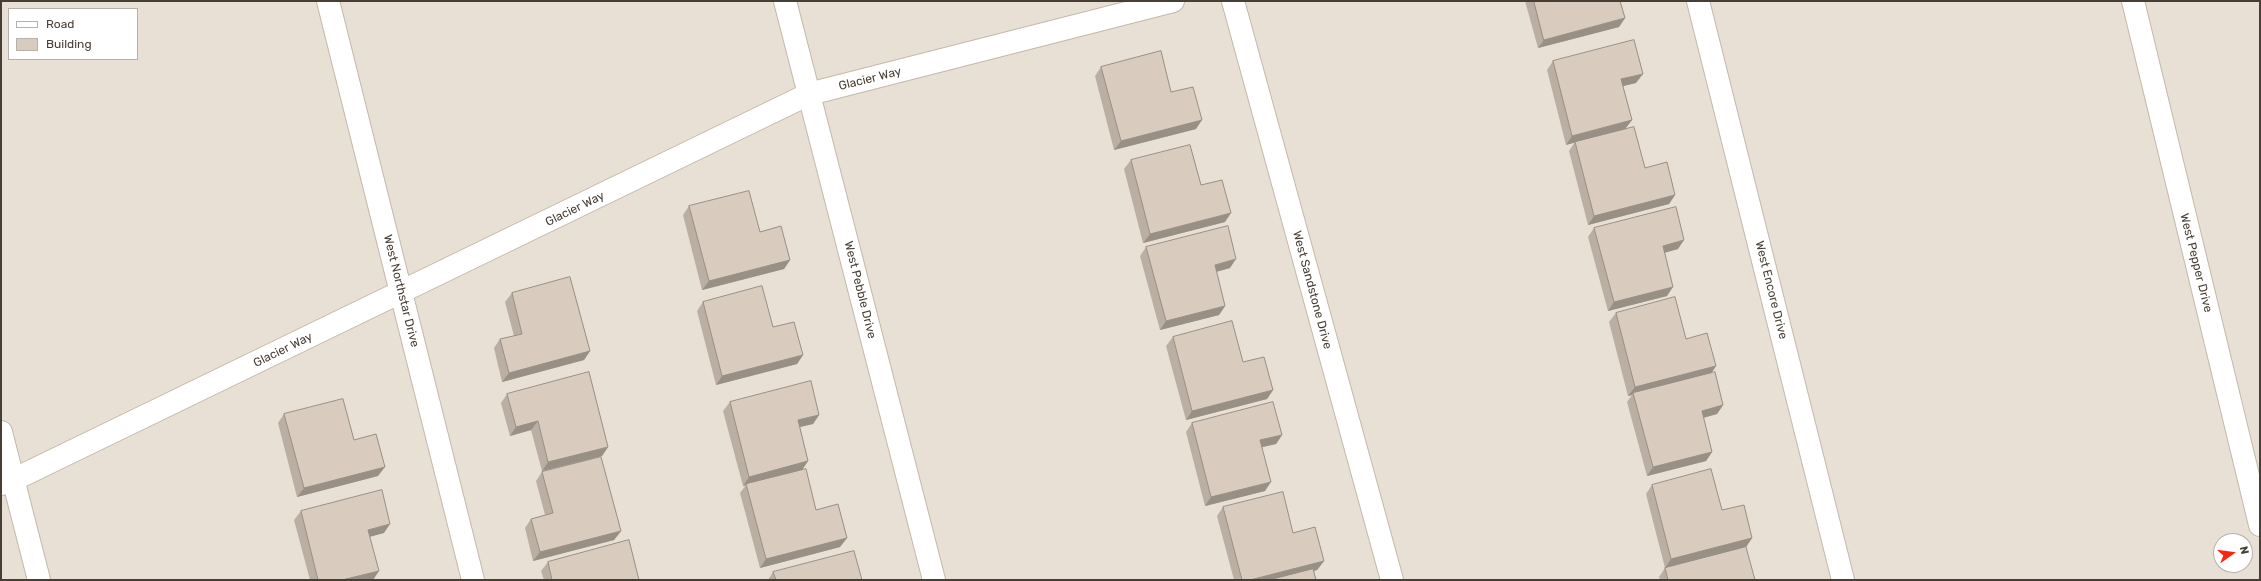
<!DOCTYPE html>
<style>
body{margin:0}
#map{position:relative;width:2261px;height:581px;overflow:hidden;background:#f4eee6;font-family:Rubik,sans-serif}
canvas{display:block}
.frame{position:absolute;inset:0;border:2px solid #473e35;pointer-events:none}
.legend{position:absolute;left:8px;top:8px;width:130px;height:52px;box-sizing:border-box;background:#fff;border:1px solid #b5b2ae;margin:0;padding:5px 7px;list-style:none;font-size:12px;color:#473e35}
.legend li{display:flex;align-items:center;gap:8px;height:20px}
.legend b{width:20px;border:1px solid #b5b2ae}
.north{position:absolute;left:2213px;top:533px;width:40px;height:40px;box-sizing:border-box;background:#fff;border:1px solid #b5b2ae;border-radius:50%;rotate:76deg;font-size:11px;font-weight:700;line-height:16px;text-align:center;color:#473e35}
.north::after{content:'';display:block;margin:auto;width:14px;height:18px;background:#ff2112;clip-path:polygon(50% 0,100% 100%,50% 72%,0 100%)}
</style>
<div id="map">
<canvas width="2261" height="581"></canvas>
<div class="frame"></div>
<ul class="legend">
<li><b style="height:5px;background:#fff"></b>Road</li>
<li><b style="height:11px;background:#d9ccbe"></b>Building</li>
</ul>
<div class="north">N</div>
</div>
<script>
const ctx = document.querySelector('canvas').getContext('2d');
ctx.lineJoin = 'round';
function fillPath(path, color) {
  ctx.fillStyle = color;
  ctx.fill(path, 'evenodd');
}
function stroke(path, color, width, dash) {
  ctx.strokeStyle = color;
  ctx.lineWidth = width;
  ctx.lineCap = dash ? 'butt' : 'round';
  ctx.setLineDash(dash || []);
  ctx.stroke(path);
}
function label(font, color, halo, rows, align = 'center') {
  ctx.font = font + ' Rubik,sans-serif';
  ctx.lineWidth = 3;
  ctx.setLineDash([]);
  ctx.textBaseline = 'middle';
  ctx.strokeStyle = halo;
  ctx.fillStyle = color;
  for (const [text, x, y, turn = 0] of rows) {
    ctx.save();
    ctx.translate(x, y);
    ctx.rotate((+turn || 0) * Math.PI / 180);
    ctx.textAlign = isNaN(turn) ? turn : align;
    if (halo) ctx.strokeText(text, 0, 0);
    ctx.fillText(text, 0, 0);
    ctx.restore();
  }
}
fillPath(new Path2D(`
 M 1,1 L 2260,1 L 2260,580 L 1,580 ZM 9,9 L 137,9 L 137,59 L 9,59 ZM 2221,541 L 2245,541 L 2245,565 L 2221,565 Z`), '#e8e0d4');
const minor = new Path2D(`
 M 328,1 L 473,580
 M 785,1 L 934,580
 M 1233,1 L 1392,580
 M 1698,1 L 1843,580
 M 2133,1 L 2260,525
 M 1,432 L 39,580
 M 1,484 L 13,480 L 809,94 L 1173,1`);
stroke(minor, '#c3b8ab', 24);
stroke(minor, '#fff', 22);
fillPath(new Path2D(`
 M 1525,1 L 1620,1 L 1625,18 L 1619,27 L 1538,48 Z
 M 1553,61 L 1636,83 L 1623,86 L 1632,120 L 1625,129 L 1645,168 L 1675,195 L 1669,204 L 1588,225 L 1569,151 L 1575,142 L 1566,145 L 1547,70 Z
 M 1101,67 L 1171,92 L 1196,129 L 1114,150 L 1095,76 Z
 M 1131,160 L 1201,185 L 1225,222 L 1143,243 L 1124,169 Z
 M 689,206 L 760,232 L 790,260 L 784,269 L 702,290 L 683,215 Z
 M 1594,228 L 1678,249 L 1664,253 L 1667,296 L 1608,311 L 1588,237 Z
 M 1146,247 L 1230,268 L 1216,272 L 1225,306 L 1219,315 L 1160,330 L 1140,256 Z
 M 512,293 L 590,351 L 584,360 L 502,382 L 494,348 L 500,339 L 514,336 L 505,302 Z
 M 703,302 L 773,327 L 803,355 L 797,364 L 716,385 L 697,311 Z
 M 1616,313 L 1686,339 L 1716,366 L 1711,373 L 1723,405 L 1717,414 L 1703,418 L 1712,452 L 1706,461 L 1647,476 L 1627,402 L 1632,395 L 1628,396 L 1609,322 Z
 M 1173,337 L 1243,362 L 1273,390 L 1267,399 L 1186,420 L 1166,346 Z
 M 507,394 L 608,447 L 602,456 L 542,471 L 531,430 L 510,436 L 501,403 Z
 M 730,402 L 819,415 L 813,424 L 800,427 L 808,461 L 802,470 L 816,510 L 847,538 L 840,547 L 760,568 L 740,493 L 746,485 L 743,486 L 723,411 Z
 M 284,414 L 378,476 L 297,497 L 278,423 Z
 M 1192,423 L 1282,435 L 1276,444 L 1262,447 L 1265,491 L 1205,506 L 1186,432 Z
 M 542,472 L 621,531 L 614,540 L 533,561 L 525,528 L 531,519 L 545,515 L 536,481 Z
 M 1652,485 L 1722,510 L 1752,538 L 1746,547 L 1665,568 L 1646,494 Z
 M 1223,507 L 1293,533 L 1324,561 L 1317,570 L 1314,571 L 1316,580 L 1234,580 L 1217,516 Z
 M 301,511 L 384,533 L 370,536 L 373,580 L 310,580 L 294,520 Z
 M 548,562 L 639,580 L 544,580 L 541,571 Z
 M 1665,568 L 1755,580 L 1660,580 L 1659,577 Z
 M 773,572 L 862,580 L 768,580 Z`), '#bbafa3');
fillPath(new Path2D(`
 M 1625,18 L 1619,27 L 1538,48 L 1544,40 Z
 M 1643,74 L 1636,83 L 1615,88 L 1621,79 Z
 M 1202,120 L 1196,129 L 1114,150 L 1121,141 Z
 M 1632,120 L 1625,129 L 1566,145 L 1572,136 Z
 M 1675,195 L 1669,204 L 1588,225 L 1594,216 Z
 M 1231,213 L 1225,222 L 1143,243 L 1150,234 Z
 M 1684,240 L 1678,249 L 1656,255 L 1663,246 Z
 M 1236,259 L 1230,268 L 1208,274 L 1215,265 Z
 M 790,260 L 784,269 L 702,290 L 709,281 Z
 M 1673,287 L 1667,296 L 1608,311 L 1614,302 Z
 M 1225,306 L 1219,315 L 1160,330 L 1166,321 Z
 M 590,351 L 584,360 L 502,382 L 509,373 Z
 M 803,355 L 797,364 L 716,385 L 722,376 Z
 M 1716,366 L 1710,375 L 1633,393 L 1632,395 L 1628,396 L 1635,387 Z
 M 1273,390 L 1267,399 L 1186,420 L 1192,411 Z
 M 1723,405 L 1717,414 L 1695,420 L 1702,411 Z
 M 819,415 L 813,424 L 791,429 L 798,420 Z
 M 538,421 L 531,430 L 510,436 L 516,427 Z
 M 1282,435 L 1276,444 L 1254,449 L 1260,440 Z
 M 608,447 L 602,456 L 542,471 L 548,462 Z
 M 1712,452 L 1706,461 L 1647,476 L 1653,467 Z
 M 808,461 L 802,470 L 743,486 L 749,477 Z
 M 385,467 L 378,476 L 297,497 L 304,488 Z
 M 1271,482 L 1265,491 L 1205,506 L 1211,497 Z
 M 390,524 L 384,533 L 362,539 L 368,530 Z
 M 621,531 L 614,540 L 533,561 L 540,552 Z
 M 847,538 L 840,547 L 760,568 L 766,559 Z
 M 1752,538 L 1746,547 L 1665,568 L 1671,559 Z
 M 1324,561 L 1317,570 L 1278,580 L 1250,580 Z
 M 379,571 L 373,580 L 342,580 Z`), '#988f85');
const building = new Path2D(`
 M 1534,1 L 1620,1 L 1625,18 L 1544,40 Z
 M 1634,40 L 1643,74 L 1621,79 L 1632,120 L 1572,136 L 1553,61 Z
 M 1161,51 L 1171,92 L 1193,87 L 1202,120 L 1121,141 L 1101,67 Z
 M 1634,127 L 1645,168 L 1667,162 L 1675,195 L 1594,216 L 1575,142 Z
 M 1190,145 L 1201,185 L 1222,180 L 1231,213 L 1150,234 L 1131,160 Z
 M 749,191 L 760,232 L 781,226 L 790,260 L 709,281 L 689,206 Z
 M 1676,207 L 1684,240 L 1663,246 L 1673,287 L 1614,302 L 1594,228 Z
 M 1228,226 L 1236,259 L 1215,265 L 1225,306 L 1166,321 L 1146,247 Z
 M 570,277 L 590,351 L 509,373 L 500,339 L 522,334 L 512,293 Z
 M 762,286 L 773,327 L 794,322 L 803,355 L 722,376 L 703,302 Z
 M 1675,297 L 1686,339 L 1707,333 L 1716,366 L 1635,387 L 1616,313 Z
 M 1232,321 L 1243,362 L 1264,357 L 1273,390 L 1192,411 L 1173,337 Z
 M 589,372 L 608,447 L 548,462 L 538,421 L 516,427 L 507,394 Z
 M 1715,372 L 1723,405 L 1702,411 L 1712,452 L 1653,467 L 1633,393 Z
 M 811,381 L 819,415 L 798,420 L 808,461 L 749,477 L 730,402 Z
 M 343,399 L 354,440 L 376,434 L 385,467 L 304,488 L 284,414 Z
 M 1273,402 L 1282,435 L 1260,440 L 1271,482 L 1211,497 L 1192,423 Z
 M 601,457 L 621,531 L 540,552 L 531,519 L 553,513 L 542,472 Z
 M 806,469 L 816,510 L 838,504 L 847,538 L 766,559 L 746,484 Z
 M 1711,469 L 1722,510 L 1744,505 L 1752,538 L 1671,559 L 1652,485 Z
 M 382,490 L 390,524 L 368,530 L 379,571 L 342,580 L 318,580 L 301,511 Z
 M 1283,492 L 1293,533 L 1315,527 L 1324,561 L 1250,580 L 1242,580 L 1223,507 Z
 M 629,540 L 639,580 L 552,580 L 548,562 Z
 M 1746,547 L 1755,580 L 1668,580 L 1665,568 Z
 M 854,551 L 862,580 L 776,580 L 773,572 Z
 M 1313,569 L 1316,580 L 1269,580 Z`);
fillPath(building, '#d9ccbe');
stroke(building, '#988f85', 1);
label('12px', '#473e35', '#fff', [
 ["Glacier Way",870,79,-14],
 ["Glacier Way",575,209,-26],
 ["West Pepper Drive",2196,263,76],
 ["West Pebble Drive",860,290,76],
 ["West Sandstone Drive",1312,290,75],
 ["West Encore Drive",1771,290,76],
 ["West Northstar Drive",401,291,76],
 ["Glacier Way",283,350,-26]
]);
</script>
